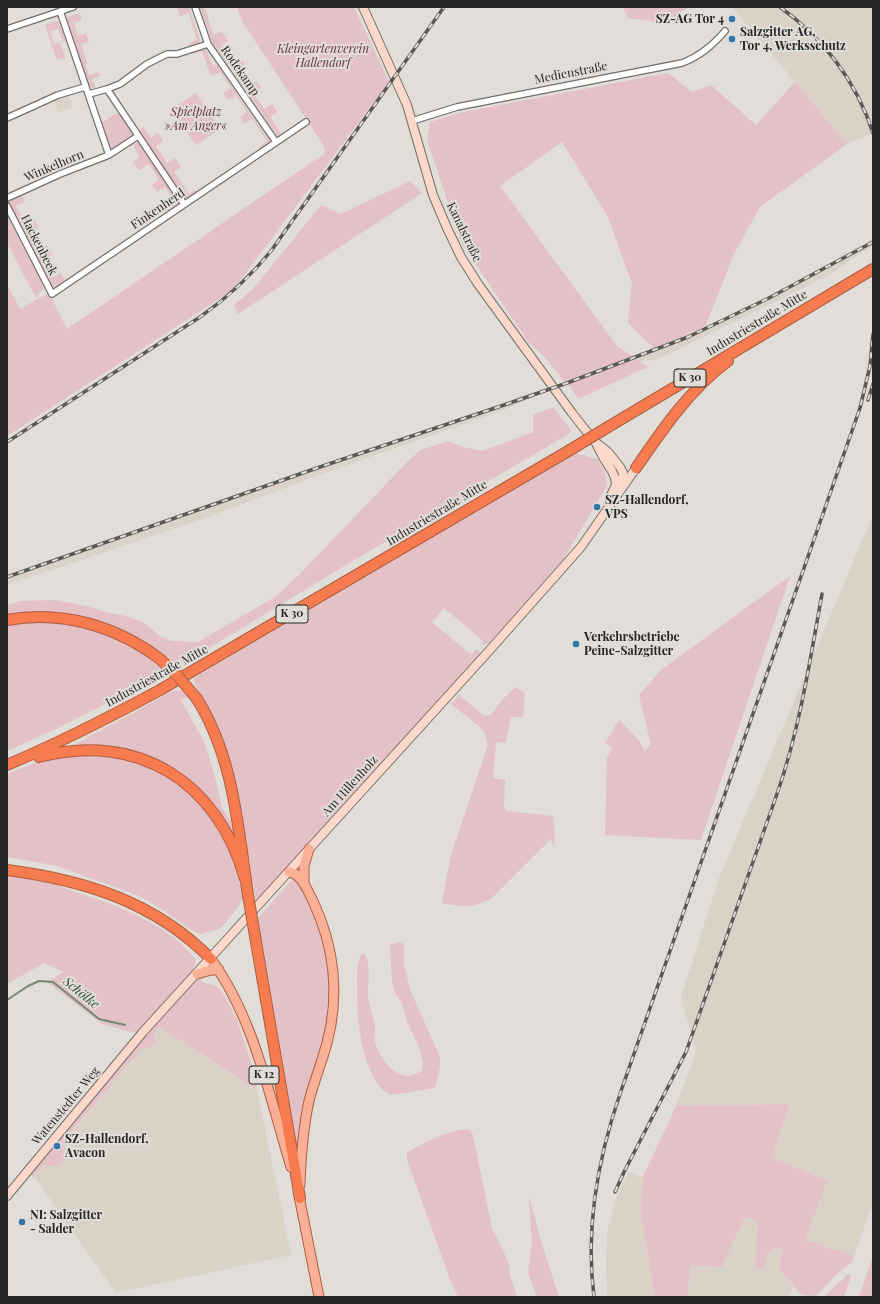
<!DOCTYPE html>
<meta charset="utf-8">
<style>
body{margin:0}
#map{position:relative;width:880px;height:1304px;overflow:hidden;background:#e1ddd8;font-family:"Playfair Display",serif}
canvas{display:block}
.frame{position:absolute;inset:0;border:8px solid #272624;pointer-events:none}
</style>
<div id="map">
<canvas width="880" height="1304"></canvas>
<div class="frame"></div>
</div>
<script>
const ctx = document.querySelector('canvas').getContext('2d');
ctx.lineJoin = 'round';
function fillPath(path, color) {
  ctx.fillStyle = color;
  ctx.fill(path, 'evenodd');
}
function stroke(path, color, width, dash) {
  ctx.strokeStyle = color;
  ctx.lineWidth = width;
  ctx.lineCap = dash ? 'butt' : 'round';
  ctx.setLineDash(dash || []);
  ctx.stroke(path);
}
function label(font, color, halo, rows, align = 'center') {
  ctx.font = font + ' "Playfair Display",serif';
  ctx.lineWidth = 4;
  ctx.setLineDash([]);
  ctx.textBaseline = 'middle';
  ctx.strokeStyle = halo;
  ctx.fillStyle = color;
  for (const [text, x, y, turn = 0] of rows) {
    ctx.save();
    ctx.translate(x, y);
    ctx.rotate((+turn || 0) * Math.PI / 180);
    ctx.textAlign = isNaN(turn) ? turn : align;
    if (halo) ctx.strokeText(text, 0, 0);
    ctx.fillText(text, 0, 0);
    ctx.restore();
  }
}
fillPath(new Path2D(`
 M 732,7 L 873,7 L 873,135 L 869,135 L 847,144 Z
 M 69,96 L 73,108 L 58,113 L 54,102 Z
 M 873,239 L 873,245 L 831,274 L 665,356 L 655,360 L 634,362 L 569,385 L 564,381 L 654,348 L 705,327 L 784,288 Z
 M 537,391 L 542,394 L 506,409 L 319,475 L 203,519 L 7,585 L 7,575 L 250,489 L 265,486 Z
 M 873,515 L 873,1203 L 854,1256 L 805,1240 L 826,1181 L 772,1157 L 789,1104 L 676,1106 L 696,1052 L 681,997 L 719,878 Z
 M 161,1028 L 257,1090 L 291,1255 L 116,1293 L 33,1175 L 62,1144 L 156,1031 Z
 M 628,1172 L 643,1177 L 641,1216 L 655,1297 L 607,1297 L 606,1264 L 607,1233 L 615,1201 Z
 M 745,1217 L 758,1222 L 755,1259 L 763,1270 L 767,1255 L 774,1248 L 784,1249 L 779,1269 L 793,1286 L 789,1297 L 688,1297 L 690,1265 L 722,1267 Z`), '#dad2c6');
fillPath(new Path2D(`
 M 177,7 L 189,7 L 200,40 L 199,44 L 190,47 L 189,43 L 197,40 L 189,13 L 180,16 Z
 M 199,7 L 208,7 L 205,8 L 213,34 L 222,32 L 228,41 L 221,46 L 233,63 L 241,59 L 245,64 L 237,70 L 249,86 L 256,81 L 261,87 L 253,93 L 264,109 L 272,104 L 277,112 L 270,117 L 281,134 L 289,129 L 291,132 L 280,139 L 213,43 Z
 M 237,7 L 354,7 L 389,82 L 233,290 L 7,436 L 7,284 L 20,309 L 49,293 L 67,329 L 324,154 L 325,148 L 320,140 L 242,21 Z
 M 623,7 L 689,7 L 665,23 L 628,18 Z
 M 80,13 L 82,20 L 74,23 L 78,36 L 86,33 L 89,42 L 81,44 L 87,63 L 85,64 L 89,75 L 99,72 L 100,76 L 92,79 L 95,88 L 94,89 L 89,86 L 88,83 L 67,19 L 68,17 Z
 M 57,21 L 59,22 L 66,41 L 63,41 L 58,29 L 50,31 L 54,44 L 60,42 L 65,58 L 57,60 L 45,25 Z
 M 204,49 L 206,50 L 213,66 L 217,65 L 272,145 L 263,151 L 259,147 L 267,141 L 252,119 L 244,124 L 240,117 L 247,112 L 236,95 L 228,100 L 223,93 L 231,88 L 220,72 L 212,76 L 209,71 L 202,51 L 193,54 L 193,53 Z
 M 668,73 L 692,92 L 711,85 L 756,125 L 795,82 L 847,144 L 760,207 L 734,254 L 705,327 L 654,348 L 628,323 L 632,284 L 608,217 L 562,142 L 500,186 L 617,346 L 648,367 L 578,399 L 569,385 L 564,381 L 544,356 L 529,343 L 462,244 L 427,140 L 430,122 L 458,113 Z
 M 196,93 L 220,129 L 196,145 L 172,109 Z
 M 121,111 L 138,136 L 109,155 L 99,124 Z
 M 143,127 L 151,138 L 158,133 L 163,141 L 156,146 L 167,163 L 175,158 L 181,167 L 174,172 L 189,194 L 196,190 L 199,194 L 187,203 L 138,131 Z
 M 138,142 L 181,206 L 170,214 L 167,210 L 176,204 L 165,187 L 157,192 L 152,185 L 159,180 L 149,164 L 139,170 L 133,162 L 140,157 L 133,145 Z
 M 410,181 L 422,193 L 238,314 L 234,305 L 253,289 L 321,205 L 341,214 Z
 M 21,194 L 25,202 L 16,206 L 25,223 L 34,219 L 38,227 L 30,232 L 39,249 L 47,245 L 52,255 L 44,259 L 53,277 L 61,273 L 67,284 L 55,292 L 9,203 L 12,199 Z
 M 7,215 L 44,288 L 36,298 L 7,243 Z
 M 553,407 L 571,430 L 567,435 L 351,562 L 209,648 L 175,667 L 119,630 L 7,617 L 7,605 L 20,601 L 55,600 L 86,606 L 109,613 L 126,616 L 143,622 L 161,637 L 171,641 L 198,642 L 275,597 L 298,576 L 410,459 L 421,450 L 448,441 L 463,447 L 483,451 L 533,432 L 533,415 Z
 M 571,452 L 597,459 L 605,471 L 607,486 L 564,558 L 489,643 L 484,645 L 481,644 L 483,641 L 444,608 L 432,622 L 471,655 L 475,650 L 478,650 L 480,652 L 479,655 L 304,848 L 256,904 L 253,883 L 251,883 L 223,742 L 216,723 L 195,685 L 194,678 Z
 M 790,576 L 701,840 L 605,835 L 607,758 L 612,747 L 605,743 L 619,720 L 638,739 L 645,751 L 651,745 L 639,695 L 661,670 Z
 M 36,621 L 86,626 L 143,650 L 168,672 L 58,728 L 7,751 L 7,625 Z
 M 515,687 L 525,693 L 523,717 L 511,717 L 506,742 L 496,743 L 493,778 L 505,780 L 504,807 L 507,811 L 553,816 L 555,835 L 554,847 L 551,839 L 493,897 C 476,909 462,907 442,903 L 451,855 L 488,745 L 485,734 L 480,727 L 451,704 L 459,695 L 484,716 L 491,715 L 502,700 Z
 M 173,691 L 182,691 L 189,696 L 181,700 L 204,742 L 214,773 L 222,808 L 231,821 L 239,852 L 217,810 L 197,788 L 176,772 L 70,747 Z
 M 97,754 C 124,760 151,765 173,782 C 206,806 232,840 240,881 C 241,885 243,891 243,896 C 242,904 227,922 220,928 C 216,931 206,932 200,934 L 190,929 L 160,908 L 137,895 L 57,866 L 7,857 L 7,774 L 44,759 Z
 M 7,874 C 17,876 28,876 37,879 C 50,882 62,887 75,892 C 116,905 169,924 196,960 L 192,971 L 204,983 L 214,985 L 221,990 L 237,1020 L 251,1062 L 257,1090 L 161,1028 L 159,1028 L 154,1034 L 155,1041 L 149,1049 L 141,1049 L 62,1143 L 65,1159 L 56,1166 L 44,1164 L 34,1175 L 33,1178 L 25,1167 L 136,1033 L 102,1024 L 47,982 L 64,972 L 44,963 L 7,984 Z
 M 293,880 L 297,881 L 319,926 L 327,947 L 331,1009 L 298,1147 L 296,1144 L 269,978 L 259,930 L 258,918 L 289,883 Z
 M 398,942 L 404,944 L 404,965 L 411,992 L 440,1057 L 440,1067 L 435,1088 L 391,1095 C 388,1093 383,1091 381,1088 C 361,1063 357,1021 357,990 C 357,977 356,966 361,954 L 365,954 C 371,968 368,979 368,993 C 368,1005 373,1015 375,1027 C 375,1032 374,1037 375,1042 C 378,1055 392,1075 407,1076 C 412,1076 417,1073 422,1071 L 423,1062 L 419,1047 L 408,1024 L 402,1004 L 395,992 L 392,982 L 390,945 Z
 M 789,1104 L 772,1157 L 827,1181 L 805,1240 L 854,1256 L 852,1262 L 836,1275 L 816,1296 L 802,1295 L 779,1269 L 783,1249 L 774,1248 L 767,1255 L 763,1270 L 757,1269 L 755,1259 L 758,1222 L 745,1217 L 722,1267 L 690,1265 L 688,1297 L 655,1297 L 641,1216 L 643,1177 L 676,1106 Z
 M 469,1129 L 473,1135 L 492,1228 L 508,1261 L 510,1275 L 517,1297 L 458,1297 L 451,1282 L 407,1160 L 407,1153 C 427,1141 445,1131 469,1129 Z
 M 529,1196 L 540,1238 L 559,1297 L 537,1297 L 528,1273 L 532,1242 Z
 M 873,1256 L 873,1297 L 859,1297 Z
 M 848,1274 L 851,1276 L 844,1297 L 824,1297 Z`), '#e3c1c7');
stroke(new Path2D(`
 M 7,1000 L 28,986 L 39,981 L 53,982 L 99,1019 L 125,1025`), '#738a70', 2);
const street = new Path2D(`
 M 195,7 L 208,44 L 276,142
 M 60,11 L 109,155
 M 7,29 L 73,7
 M 107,89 L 120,84 L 147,64 L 167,54 L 177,54 L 208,44
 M 89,94 L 107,89 L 184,204
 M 7,118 L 58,95 L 85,87
 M 412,121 L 457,107 L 682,63 C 700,56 712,46 725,31
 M 7,198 L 60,174 L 109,155 L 138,136
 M 7,206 L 52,294 L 306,122`);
const secondary = new Path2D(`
 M 363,7 L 407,105 L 433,195 L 447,228 L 461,257 L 478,284 L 572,413 L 594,441 L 608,452 L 620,467 L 623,473 L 622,486
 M 597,445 L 603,457 L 612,471 L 615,478 L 616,485 L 610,497
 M 7,1196 L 143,1032 L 488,652 L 581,547 L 636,468`);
const primary = new Path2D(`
 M 289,872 C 302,874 307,890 313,901 C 334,946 340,994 327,1043 C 322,1062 314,1081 309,1101 C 303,1128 301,1156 300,1185
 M 304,884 L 304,866 L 309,849
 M 211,959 C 255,1020 269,1096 291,1167
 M 197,974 L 211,970 L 219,970
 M 298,1191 L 319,1297`);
const highway = new Path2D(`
 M 608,427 L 873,269
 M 636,468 C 662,430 690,389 728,361
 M 7,620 C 62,610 116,626 160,659
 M 197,699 C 234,758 238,828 248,895
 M 39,757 C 138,731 218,782 245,879
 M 7,765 C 59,743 110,717 160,690 L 570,450
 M 7,870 C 84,880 155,902 211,959
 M 255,936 L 300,1198`);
stroke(street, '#736f6b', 8);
stroke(secondary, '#736f6b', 10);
stroke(primary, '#ae5e41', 11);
stroke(highway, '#ae5e41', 12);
stroke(street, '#fff', 5.5);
stroke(secondary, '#fcd8ca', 8);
stroke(primary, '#fab096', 9);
stroke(highway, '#f67c50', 10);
const rail = new Path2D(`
 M 780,7 C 824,39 856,81 873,133
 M 868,400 L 873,384
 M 7,442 L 200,317 C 227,298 250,277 271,251 L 444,7
 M 7,577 L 317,468 L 507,404 L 567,383 L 688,337 L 769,298 L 873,242
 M 615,1192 L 624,1172 L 686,1052 L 778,791 C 800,727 810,660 822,594
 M 594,1297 C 585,1227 598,1157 621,1091 L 860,408 L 870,366 L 873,334`);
stroke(rail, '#5b5956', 3.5);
stroke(rail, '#e1ddd8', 2, [6]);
const highwayBridge = new Path2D(`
 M 570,450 L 608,427
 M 160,659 L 177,675 L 197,699
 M 248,895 L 255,936`);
stroke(highwayBridge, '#ae5e41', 12, []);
stroke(highwayBridge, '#f67c50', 10);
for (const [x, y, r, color] of [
 [732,19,4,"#2f76aa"],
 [732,39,4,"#2f76aa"],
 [597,507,4,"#2f76aa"],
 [576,644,4,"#2f76aa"],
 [57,1146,4,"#2f76aa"],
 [22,1222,4,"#2f76aa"]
]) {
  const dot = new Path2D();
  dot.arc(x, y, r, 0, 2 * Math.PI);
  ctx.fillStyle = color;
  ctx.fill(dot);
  stroke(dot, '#e1ddd8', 1.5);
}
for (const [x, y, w] of [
 [690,378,32],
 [292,614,32],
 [264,1075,30]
]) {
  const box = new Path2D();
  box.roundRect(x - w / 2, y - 9, w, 18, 3);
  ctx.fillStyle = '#e1ddd8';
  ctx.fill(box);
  stroke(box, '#272624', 1);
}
label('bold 11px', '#272624', null, [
 ["K 30",690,378],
 ["K 30",292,614],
 ["K 12",264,1075]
]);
label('bold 12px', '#272624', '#e1ddd8', [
 ["SZ-AG Tor 4",724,19,"right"],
 ["Salzgitter AG,",740,32],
 ["Tor 4, Werksschutz",740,46],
 ["SZ-Hallendorf,",605,500],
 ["VPS",605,514],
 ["Verkehrsbetriebe",584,637],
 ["Peine-Salzgitter",584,651],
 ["SZ-Hallendorf,",65,1139],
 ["Avacon",65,1153],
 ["NI: Salzgitter",30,1215],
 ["- Salder",30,1229]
], 'left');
label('italic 12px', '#67323e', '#e1ddd8', [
 ["Kleingartenverein",323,49],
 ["Hallendorf",323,63],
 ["Spielplatz",196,112],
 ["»Am Anger«",196,126]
]);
label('12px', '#272624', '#e1ddd8', [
 ["Rodekamp",240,71,55],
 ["Medienstraße",571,73,-11],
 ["Winkelhorn",54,166,-23],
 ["Finkenherd",158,209,-34],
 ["Kanalstraße",464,232,64],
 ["Hackenbeek",39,245,63],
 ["Industriestraße Mitte",757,323,-31],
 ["Industriestraße Mitte",437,513,-31],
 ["Industriestraße Mitte",157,676,-29],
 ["Am Hillenholz",350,786,-48],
 ["Watenstedter Weg",66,1106,-50]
]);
label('italic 13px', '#2e522a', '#e1ddd8', [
 ["Schölke",81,993,39]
]);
</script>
